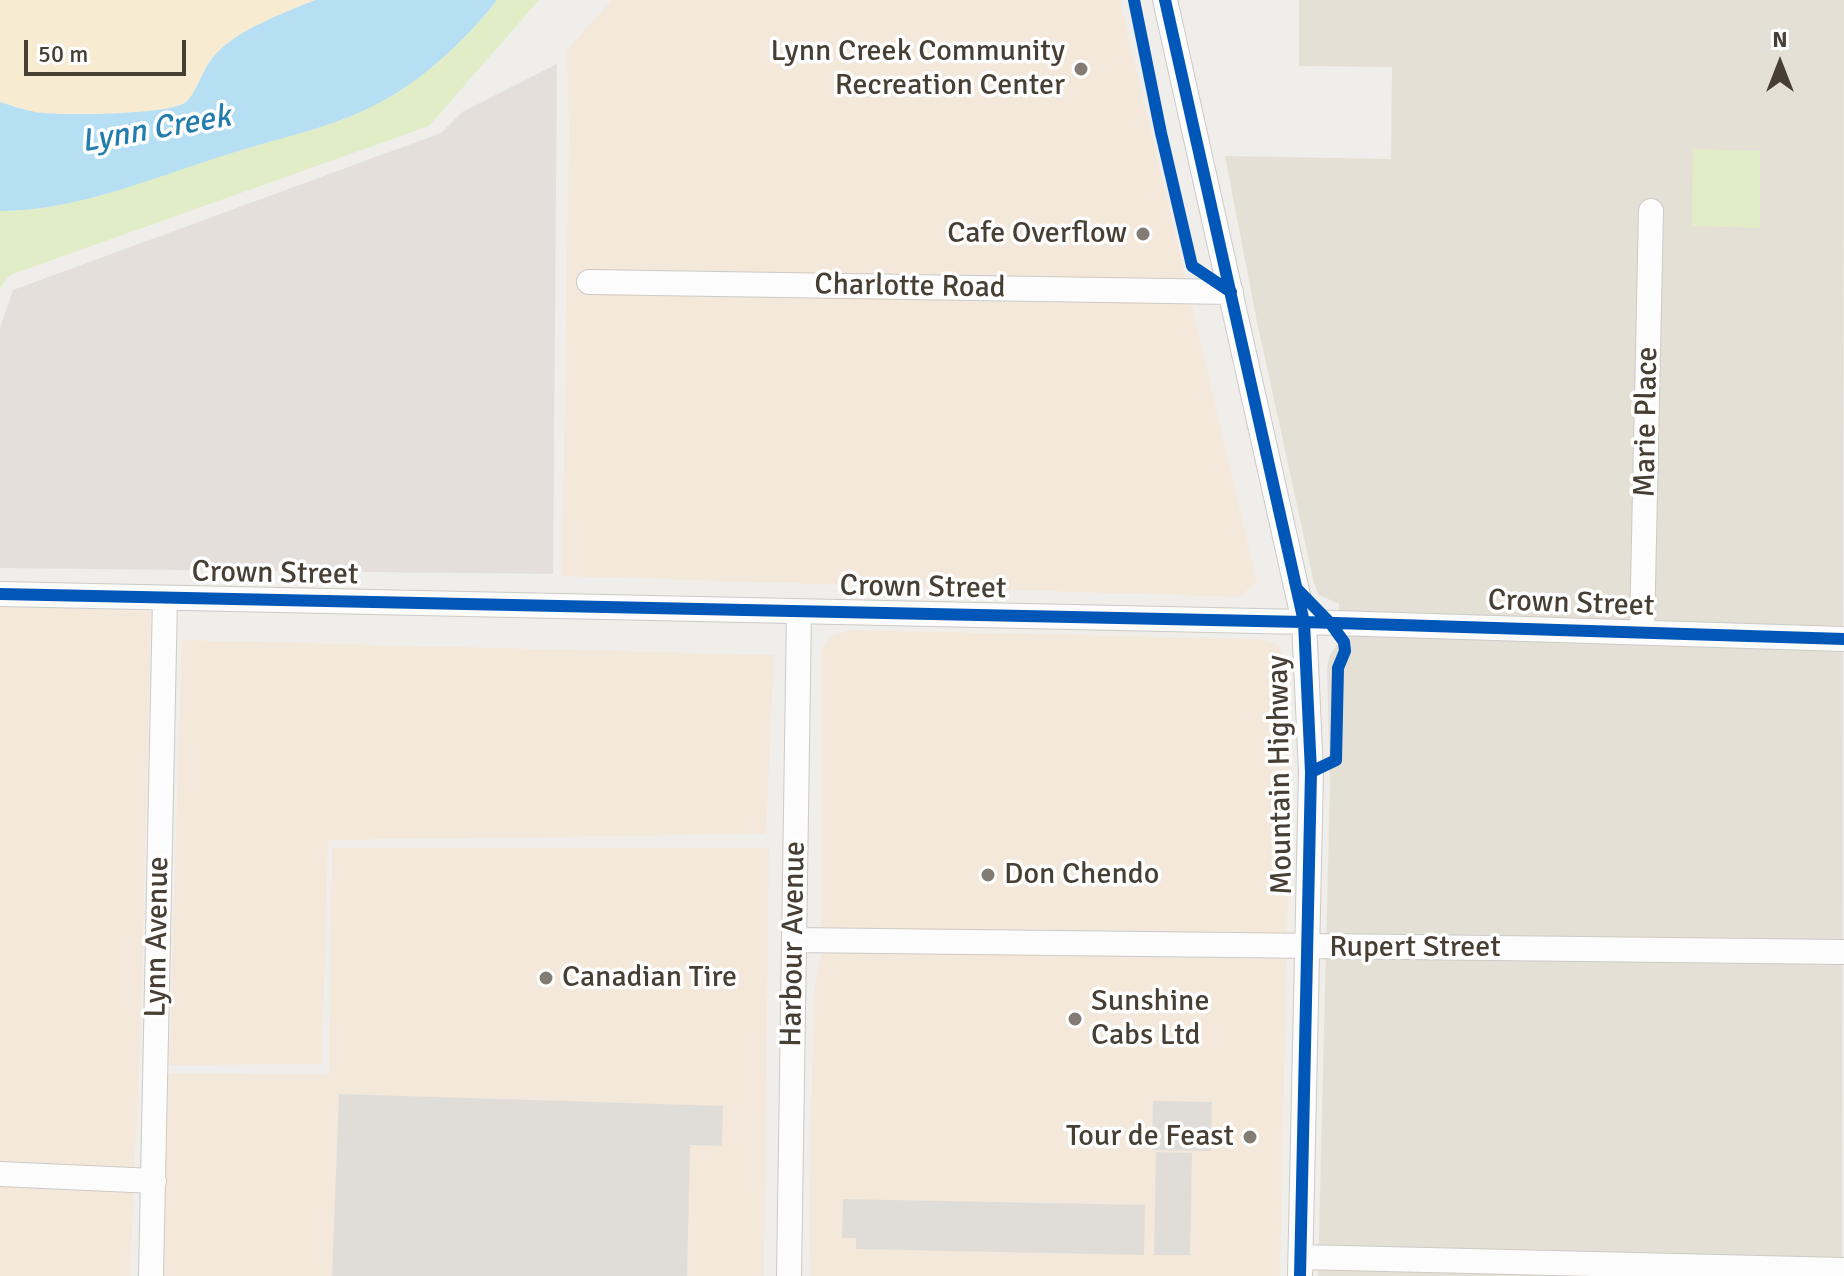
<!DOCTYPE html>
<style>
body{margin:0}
#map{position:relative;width:1844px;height:1276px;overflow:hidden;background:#f0eeea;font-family:Signika,sans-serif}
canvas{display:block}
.north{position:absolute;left:1740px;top:24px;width:80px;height:80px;-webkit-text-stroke:6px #fff;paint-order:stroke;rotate:0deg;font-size:22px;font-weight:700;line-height:32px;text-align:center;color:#483f34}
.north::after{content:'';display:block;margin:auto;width:28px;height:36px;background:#483f34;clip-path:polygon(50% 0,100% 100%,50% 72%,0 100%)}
.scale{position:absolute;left:24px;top:40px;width:162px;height:36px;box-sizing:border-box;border:4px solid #483f34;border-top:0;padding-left:10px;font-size:24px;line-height:28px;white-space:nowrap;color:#483f34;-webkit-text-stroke:6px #fff;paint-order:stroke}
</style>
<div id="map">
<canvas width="1844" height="1276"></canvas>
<div class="north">N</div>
<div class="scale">50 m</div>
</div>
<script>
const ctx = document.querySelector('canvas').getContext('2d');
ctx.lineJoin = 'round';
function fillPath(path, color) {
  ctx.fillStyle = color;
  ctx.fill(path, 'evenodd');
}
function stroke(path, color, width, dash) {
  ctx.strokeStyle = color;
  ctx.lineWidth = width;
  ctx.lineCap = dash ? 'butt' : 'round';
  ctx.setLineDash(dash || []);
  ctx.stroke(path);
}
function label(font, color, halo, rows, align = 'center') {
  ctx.font = font + ' Signika,sans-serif';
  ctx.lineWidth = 7;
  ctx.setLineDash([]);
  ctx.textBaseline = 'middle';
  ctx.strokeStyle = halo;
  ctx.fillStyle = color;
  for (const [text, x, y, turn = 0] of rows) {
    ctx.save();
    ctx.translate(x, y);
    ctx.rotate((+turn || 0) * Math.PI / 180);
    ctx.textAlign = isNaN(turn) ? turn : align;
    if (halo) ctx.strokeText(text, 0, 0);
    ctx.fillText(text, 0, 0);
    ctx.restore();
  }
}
fillPath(new Path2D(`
 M 1299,0 L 1844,0 L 1842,1276 L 1318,1276 L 1330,785 L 1327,668 L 1329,657 L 1340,640 L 1339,604 L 1319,595 L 1314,583 L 1257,322 L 1225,156 L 1391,159 L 1392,67 L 1299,66 Z`), '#e5e0d6');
fillPath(new Path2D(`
 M 612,0 L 1120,0 L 1257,582 L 1239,597 L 562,576 L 569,132 L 567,50 Z
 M 0,604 L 151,612 L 141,1020 L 130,1276 L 0,1276 Z
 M 849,630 L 1258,639 L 1277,644 L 1283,652 L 1287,664 L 1290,790 L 1280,1276 L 810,1276 L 809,1210 L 814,990 L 821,956 L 821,658 L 824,645 L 830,637 Z
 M 182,640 L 774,655 L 766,834 L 328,840 L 322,1064 L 169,1065 Z
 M 332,848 L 769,848 L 764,1276 L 163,1276 L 166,1073 L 329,1075 Z`), '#f4e8db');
fillPath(new Path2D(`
 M 557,64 L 553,574 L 0,568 L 0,328 L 13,290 L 441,133 L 462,112 Z`), '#e4dfdb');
fillPath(new Path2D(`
 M 497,0 L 539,0 L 429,126 L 10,275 L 0,288 L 0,211 C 79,211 159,175 235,152 C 280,138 330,128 373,106 C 420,83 465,41 497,0 Z
 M 1693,149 L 1760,151 L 1760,228 L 1692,226 Z`), '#e1edc7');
fillPath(new Path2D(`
 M 0,0 L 315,0 C 284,13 236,30 214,56 C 202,70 196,93 186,102 C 172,115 57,116 35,112 C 23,109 12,105 0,102 Z`), '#f7ecd2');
fillPath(new Path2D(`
 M 339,1094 L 723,1106 L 722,1146 L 690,1145 L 687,1276 L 332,1276 Z
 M 1153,1101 L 1212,1102 L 1211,1151 L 1152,1150 Z
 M 1156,1152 L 1192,1153 L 1190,1255 L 1154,1255 Z
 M 843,1199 L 1145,1205 L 1144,1255 L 856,1249 L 856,1238 L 842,1238 Z`), '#e0ddd8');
fillPath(new Path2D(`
 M 315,0 L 497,0 C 465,41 420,83 373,106 C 330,128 280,138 235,152 C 159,175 79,211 0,211 L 0,102 C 11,106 23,109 35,112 C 57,116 172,115 186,102 C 197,92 202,70 214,56 C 236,30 284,13 315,0 Z`), '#b6dff3');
const minor = new Path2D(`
 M 1165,0 L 1304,622 L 1311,772 L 1300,1276
 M 589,282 L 1231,292
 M 0,594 L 1304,622 L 1844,639
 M 1642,632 L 1651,211
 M 794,940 L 1844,952
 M 0,1174 L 154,1181
 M 1301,1257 L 1844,1270
 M 151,1276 L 165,598
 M 789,1276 L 799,612`);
stroke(minor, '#cdcac6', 26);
stroke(minor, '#fdfcfc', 24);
stroke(new Path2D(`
 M 1134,0 L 1161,133 L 1192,266 L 1231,292
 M 1165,0 L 1304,622 L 1311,772 L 1300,1276
 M 1297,589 L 1331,624 L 1344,642 L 1345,651 L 1338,668 L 1336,760 L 1311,772
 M 0,594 L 1304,622 L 1844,639`), '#0057b8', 12);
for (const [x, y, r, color] of [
 [1081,69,8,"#837c74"],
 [1143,234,8,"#837c74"],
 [988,875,8,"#837c74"],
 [546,978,8,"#837c74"],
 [1075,1019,8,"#837c74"],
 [1250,1137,8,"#837c74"]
]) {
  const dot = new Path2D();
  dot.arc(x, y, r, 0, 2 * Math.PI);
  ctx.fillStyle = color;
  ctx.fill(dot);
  stroke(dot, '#fff', 3);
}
label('30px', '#483f34', '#fff', [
 ["Lynn Creek Community",1065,52],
 ["Recreation Center",1065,86],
 ["Cafe Overflow",1127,234],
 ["Don Chendo",1004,875,"left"],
 ["Canadian Tire",562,978,"left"],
 ["Sunshine",1091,1002,"left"],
 ["Cabs Ltd",1091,1036,"left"],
 ["Tour de Feast",1234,1137]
], 'right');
label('30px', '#483f34', '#fff', [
 ["Charlotte Road",910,287,1],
 ["Marie Place",1647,422,-89],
 ["Crown Street",275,574,1],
 ["Crown Street",923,588,1],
 ["Crown Street",1571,604,2],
 ["Mountain Highway",1281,775,-91],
 ["Lynn Avenue",158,937,-89],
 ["Harbour Avenue",794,944,-89],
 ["Rupert Street",1415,948]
]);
label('italic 32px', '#227cad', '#fff', [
 ["Lynn Creek",156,130,-10]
]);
</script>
